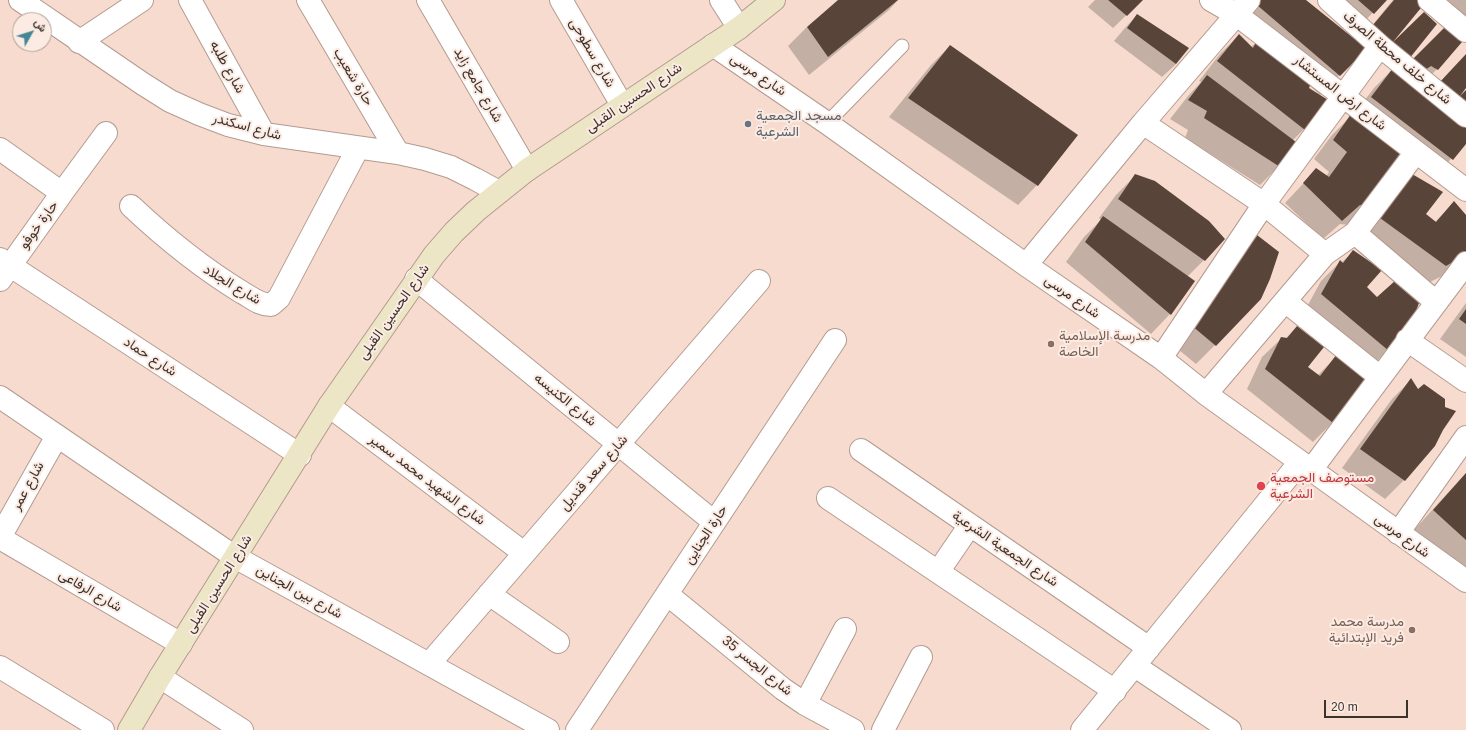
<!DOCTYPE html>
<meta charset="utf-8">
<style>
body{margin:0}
#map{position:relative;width:1466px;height:730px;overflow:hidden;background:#f6dbce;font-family:Arial,Vazirmatn,sans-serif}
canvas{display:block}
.north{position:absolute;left:12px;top:12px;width:40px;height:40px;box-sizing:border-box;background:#fbebe3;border:1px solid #afa19a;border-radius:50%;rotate:51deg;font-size:11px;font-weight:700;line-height:16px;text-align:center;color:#3c322d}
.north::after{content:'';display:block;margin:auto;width:14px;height:18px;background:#438695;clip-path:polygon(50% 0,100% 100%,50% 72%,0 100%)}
.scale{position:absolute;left:1324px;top:700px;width:84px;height:18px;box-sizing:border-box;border:2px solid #3c322d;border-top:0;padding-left:5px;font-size:12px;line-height:14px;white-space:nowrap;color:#3c322d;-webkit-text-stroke:3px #fbebe3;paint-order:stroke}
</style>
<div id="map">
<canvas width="1466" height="730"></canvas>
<div class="north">ش</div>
<div class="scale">20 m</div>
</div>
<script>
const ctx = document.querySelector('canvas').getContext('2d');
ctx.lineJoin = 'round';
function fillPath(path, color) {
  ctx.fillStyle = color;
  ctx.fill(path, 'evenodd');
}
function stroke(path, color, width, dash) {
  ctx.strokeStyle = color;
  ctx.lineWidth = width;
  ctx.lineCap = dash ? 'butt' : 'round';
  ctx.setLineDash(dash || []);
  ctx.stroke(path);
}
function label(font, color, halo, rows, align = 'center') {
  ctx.font = font + ' Arial,Vazirmatn,sans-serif';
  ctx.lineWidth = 4;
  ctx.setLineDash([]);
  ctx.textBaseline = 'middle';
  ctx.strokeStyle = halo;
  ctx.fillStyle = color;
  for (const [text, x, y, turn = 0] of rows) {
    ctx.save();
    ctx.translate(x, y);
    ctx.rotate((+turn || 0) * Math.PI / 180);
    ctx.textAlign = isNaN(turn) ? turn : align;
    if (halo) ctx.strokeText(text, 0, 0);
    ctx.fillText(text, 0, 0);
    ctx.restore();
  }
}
fillPath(new Path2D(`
 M 840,0 L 898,0 L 889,10 L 809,75 L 788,46 L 807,27 Z
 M 1095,0 L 1142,0 L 1113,28 L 1088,7 Z
 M 1258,0 L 1304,0 L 1365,49 L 1320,95 L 1309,85 L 1304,129 L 1292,141 L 1279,166 L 1260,185 L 1185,138 L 1188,130 L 1170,119 L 1188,96 L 1201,82 L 1199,81 L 1220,54 L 1239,35 L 1251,47 L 1258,41 L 1238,25 Z
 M 1330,0 L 1385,0 L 1360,26 Z
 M 1393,0 L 1420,0 L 1424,3 L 1392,42 L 1393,43 L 1424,14 L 1408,58 L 1400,74 L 1446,27 L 1437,69 L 1424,82 L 1428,95 L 1466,55 L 1466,86 L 1457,97 L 1459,98 L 1466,90 L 1466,143 L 1433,178 L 1400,153 L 1349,225 L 1340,224 L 1323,239 L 1285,203 L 1316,170 L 1326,176 L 1329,172 L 1314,159 L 1332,135 L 1351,116 L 1352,117 L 1374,88 L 1393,69 L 1361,39 Z
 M 1430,0 L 1466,0 L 1466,29 Z
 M 1137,15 L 1187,49 L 1176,64 L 1162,77 L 1114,41 L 1124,29 Z
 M 950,46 L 1077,136 L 1037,185 L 1018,205 L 889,117 L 931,65 Z
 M 1135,176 L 1204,260 L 1187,277 L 1194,282 L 1170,314 L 1151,334 L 1066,262 L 1084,237 L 1101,220 L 1099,218 L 1116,195 Z
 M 1454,203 L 1466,216 L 1466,249 L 1462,256 L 1442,276 L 1426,284 L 1362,238 L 1379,204 L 1424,214 L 1435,222 Z
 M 1257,236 L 1215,345 L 1196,364 L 1173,345 L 1238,255 Z
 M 1353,252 L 1388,350 L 1369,369 L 1303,314 L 1321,281 L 1340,262 L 1341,263 Z
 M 1466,303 L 1466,357 L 1440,339 Z
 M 1297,327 L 1307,367 L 1318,375 L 1338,355 L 1365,378 L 1332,423 L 1313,442 L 1247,389 L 1262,357 L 1282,338 L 1285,339 Z
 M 1411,380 L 1418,390 L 1404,480 L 1385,499 L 1342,468 L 1392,399 Z
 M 1466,473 L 1466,576 L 1414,530 Z`), '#0003');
fillPath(new Path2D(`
 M 838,0 L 898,0 L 828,57 L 807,27 Z
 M 1108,0 L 1143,0 L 1127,16 Z
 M 1261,0 L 1306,0 L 1367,49 L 1340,76 L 1257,5 Z
 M 1358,0 L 1387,0 L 1374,14 Z
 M 1394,0 L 1422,0 L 1425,3 L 1393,42 L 1424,12 L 1437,24 L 1409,59 L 1393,42 L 1373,25 Z
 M 1137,14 L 1189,48 L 1176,64 L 1127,28 Z
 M 1446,26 L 1462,42 L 1438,70 L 1431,66 L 1422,72 L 1410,62 Z
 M 1239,34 L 1253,48 L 1257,40 L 1312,81 L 1309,88 L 1328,100 L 1305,130 L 1217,61 Z
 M 950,45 L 1078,135 L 1038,186 L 908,98 Z
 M 1466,54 L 1466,88 L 1460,96 L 1466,90 L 1466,105 L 1439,83 Z
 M 1393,68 L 1466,122 L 1466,144 L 1453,160 L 1371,97 Z
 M 1207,75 L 1296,142 L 1280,167 L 1204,118 L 1207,111 L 1188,100 Z
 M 1351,114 L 1402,150 L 1369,206 L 1360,205 L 1342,221 L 1303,183 L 1316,168 L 1329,177 L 1347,152 L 1333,140 Z
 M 1135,174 L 1155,181 L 1209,221 L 1225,239 L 1205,261 L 1118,199 Z
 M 1412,174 L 1443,192 L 1426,214 L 1436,222 L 1454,201 L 1466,215 L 1466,251 L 1462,257 L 1446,266 L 1380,218 L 1386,210 L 1381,208 Z
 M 1103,216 L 1195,281 L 1171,315 L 1085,242 Z
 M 1257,235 L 1279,252 L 1270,279 L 1261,299 L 1216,346 L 1191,325 Z
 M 1353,250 L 1382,270 L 1367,287 L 1377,297 L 1396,280 L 1419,303 L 1414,316 L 1389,351 L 1321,294 L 1340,260 L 1343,263 Z
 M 1466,309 L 1466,324 L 1459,319 Z
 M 1297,326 L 1324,347 L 1308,367 L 1320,376 L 1337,354 L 1366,377 L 1333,423 L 1265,369 L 1281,337 L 1287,338 Z
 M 1411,378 L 1418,389 L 1424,384 L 1445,399 L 1445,407 L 1456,411 L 1443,430 L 1435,446 L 1405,481 L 1360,449 Z
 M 1466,473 L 1466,540 L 1433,510 Z`), '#594439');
const service = new Path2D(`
 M 827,123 L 902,46`);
const minor = new Path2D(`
 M 20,0 L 143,84 L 170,101 L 199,114 L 228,125 L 264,134 L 398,153 L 425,159 L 451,167 L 475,179 L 499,192
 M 190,0 L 264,134
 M 308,0 L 398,153
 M 428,0 L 527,170
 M 561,0 L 622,105
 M 721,0 L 739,28
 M 1211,0 L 1237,15 L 1466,190
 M 1329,0 L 1380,46 L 1466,116
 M 1429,0 L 1466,31
 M 79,42 L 142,0
 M 713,45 L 827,123 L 1026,265 L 1161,358 L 1206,394 L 1466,581
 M 1143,123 L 1264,204 L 1325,254
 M 0,149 L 62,193 L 0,280
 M 62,193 L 106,133
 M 131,206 C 166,239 202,268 243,293 C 252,298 260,305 271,305 L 279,298 L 358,148
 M 1355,233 L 1436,302
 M 0,259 L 300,455
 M 1026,265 L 1143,123 L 1249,0
 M 416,279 L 714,522
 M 1285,301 L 1380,377
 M 1407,340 L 1466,381
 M 1161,358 L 1264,204 L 1380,46
 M 1206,394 L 1325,254 L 1355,233 L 1416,152
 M 329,406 L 524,553
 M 861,450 L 1149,648
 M 1311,470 L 1466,263
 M 828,498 L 1115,691
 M 1398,533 L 1466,437
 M 0,537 L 57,436
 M 0,538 L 181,644
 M 938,572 L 970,525
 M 489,594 L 558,642
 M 667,594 L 783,689 L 805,704 L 853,730
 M 429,664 L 759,281
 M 1135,666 L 1230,730
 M 0,667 L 103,730
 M 160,677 L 242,730
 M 805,704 L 845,629
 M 577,730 L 835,340
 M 883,730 L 921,657
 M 1082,730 L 1300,462`);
const tertiary = new Path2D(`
 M 0,397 L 235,557 L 548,730`);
const secondary = new Path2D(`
 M 129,730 L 160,677 L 329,406 L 434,255 L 454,232 L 476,211 L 527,170 L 739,28 L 774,0`);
stroke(service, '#b49b8f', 15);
stroke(minor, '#b49b8f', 24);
stroke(tertiary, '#b49b8f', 24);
stroke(secondary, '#b49b8f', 24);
stroke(service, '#fff', 13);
stroke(minor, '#fff', 22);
stroke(tertiary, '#fff', 22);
stroke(secondary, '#ece5c6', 22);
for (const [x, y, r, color] of [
 [748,124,4,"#6b7280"],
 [1051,344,4,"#8d6e63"],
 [1261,486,5,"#e0444e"],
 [1412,630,4,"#8d6e63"]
]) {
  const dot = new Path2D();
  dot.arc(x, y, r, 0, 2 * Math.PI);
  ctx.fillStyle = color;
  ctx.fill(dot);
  stroke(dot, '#fbebe3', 1.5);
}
label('14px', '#3c322d', '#fbebe3', [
 ["شارع سطوحى",592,53,60],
 ["شارع خلف محطة الصرف",1397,58,40],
 ["شارع طلبه",227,67,61],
 ["شارع مرسى",758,75,34],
 ["حارة شعيب",353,77,59],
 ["شارع جامع زايد",478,85,60],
 ["شارع ارض المستشار",1340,93,38],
 ["شارع الحسين القبلى",634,98,-34],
 ["شارع اسكندر",247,127,15],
 ["حارة خوفو",39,225,-54],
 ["شارع الجلاد",232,285,31],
 ["شارع مرسى",1072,297,35],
 ["شارع الحسين القبلى",394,312,-55],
 ["شارع حماد",150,357,33],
 ["شارع الكنيسه",565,400,39],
 ["شارع سعد قنديل",594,473,-49],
 ["شارع الشهيد محمد سمير",427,480,37],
 ["شارع عمر",28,486,-61],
 ["حارة الجناين",706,535,-57],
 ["شارع مرسى",1402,536,36],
 ["شارع الجمعية الشرعية",1005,549,34],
 ["شارع الحسين القبلى",219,584,-58],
 ["شارع الرفاعى",90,591,30],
 ["شارع بين الجناين",299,592,29],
 ["شارع الجسر 35",757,666,39]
]);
label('14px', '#5b616d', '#fbebe3', [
 ["مسجد الجمعية",756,116],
 ["الشرعية",756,132]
], 'left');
label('14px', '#785e54', '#fbebe3', [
 ["مدرسة الإسلامية",1059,336],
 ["الخاصة",1059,352],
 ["مدرسة محمد",1404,622,"right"],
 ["فريد الإبتدائية",1404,638,"right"]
], 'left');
label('14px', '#be3a42', '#fbebe3', [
 ["مستوصف الجمعية",1270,478],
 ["الشرعية",1270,494]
], 'left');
</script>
